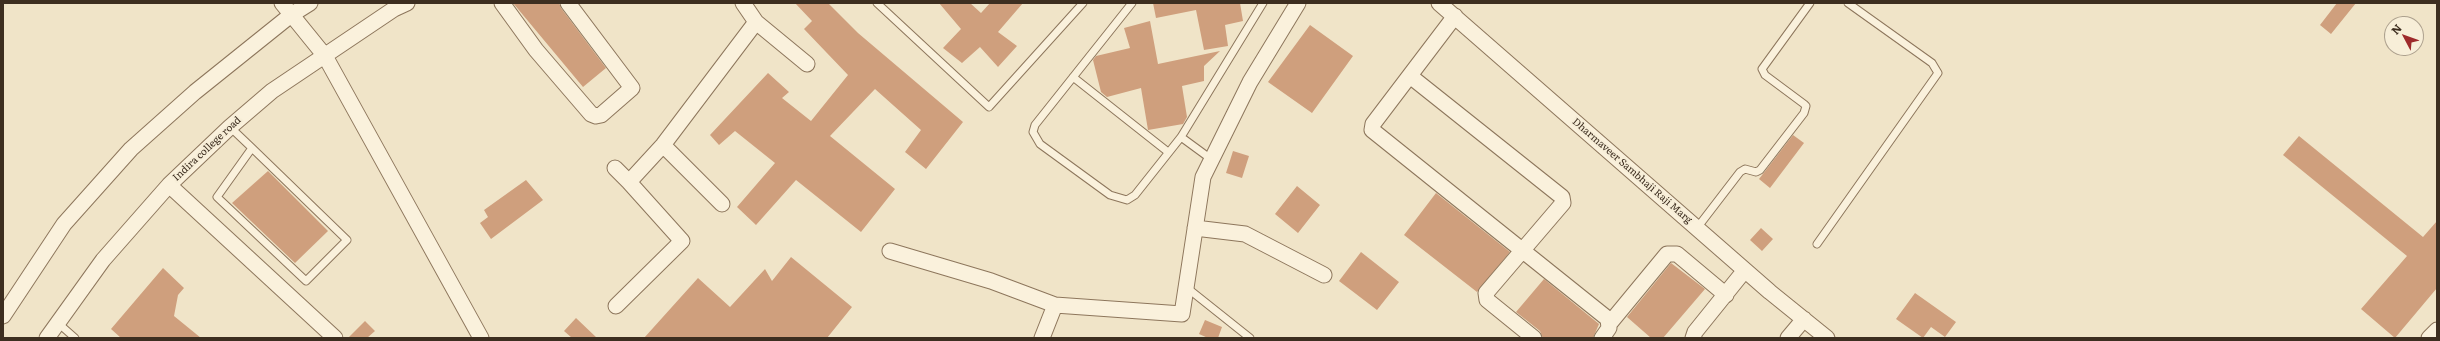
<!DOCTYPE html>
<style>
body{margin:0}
#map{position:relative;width:2440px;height:341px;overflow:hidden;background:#f0e4c8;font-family:Literata,serif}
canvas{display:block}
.frame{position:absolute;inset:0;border:4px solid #3d2e20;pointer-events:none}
.north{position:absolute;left:2384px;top:16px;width:40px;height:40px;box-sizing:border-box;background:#f7eed8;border:1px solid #ada18e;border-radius:50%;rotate:311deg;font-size:11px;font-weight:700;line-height:16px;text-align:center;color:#3d2e20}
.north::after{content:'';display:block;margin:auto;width:14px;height:18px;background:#9e2a2b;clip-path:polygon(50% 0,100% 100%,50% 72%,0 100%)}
</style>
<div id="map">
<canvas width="2440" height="341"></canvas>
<div class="frame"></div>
<div class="north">N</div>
</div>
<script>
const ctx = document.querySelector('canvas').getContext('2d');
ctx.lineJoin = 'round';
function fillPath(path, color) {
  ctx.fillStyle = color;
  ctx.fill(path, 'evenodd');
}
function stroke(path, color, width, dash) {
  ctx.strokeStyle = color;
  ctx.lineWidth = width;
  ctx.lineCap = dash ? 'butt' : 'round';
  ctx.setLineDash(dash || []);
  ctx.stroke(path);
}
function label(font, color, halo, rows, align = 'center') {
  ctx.font = font + ' Literata,serif';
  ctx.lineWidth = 4;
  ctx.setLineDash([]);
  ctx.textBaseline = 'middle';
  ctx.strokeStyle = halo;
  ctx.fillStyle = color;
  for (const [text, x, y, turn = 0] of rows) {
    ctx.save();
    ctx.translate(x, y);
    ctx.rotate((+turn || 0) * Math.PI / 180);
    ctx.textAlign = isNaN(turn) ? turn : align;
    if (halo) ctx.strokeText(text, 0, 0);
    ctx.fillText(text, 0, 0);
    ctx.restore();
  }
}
fillPath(new Path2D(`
 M 513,3 L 559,3 L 561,8 L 606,68 L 583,87 Z
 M 795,3 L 828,3 L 858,33 L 963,122 L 926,169 L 905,152 L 921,130 L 875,89 L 830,136 L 895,189 L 861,232 L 796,180 L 756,225 L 737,207 L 775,163 L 735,131 L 719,145 L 710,135 L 768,73 L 789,92 L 782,98 L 811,121 L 848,75 L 804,29 L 812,21 Z
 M 939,3 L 970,3 L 981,13 L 990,3 L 1023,3 L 998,32 L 1017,46 L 998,67 L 980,47 L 962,63 L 943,48 L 961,29 Z
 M 1153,3 L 1240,3 L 1243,21 L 1225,25 L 1228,46 L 1204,50 L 1196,10 L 1156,18 Z
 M 2337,3 L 2356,3 L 2331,34 L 2320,25 Z
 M 1150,21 L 1158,64 L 1220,51 L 1204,66 L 1204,81 L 1182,86 L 1187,117 L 1183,124 L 1148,130 L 1141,88 L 1107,97 L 1101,92 L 1093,60 L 1096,56 L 1130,48 L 1124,28 Z
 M 1310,25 L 1353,56 L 1312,113 L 1268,82 Z
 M 1793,135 L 1804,143 L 1770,188 L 1759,179 Z
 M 2299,136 L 2423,237 L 2437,221 L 2437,288 L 2395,338 L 2361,309 L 2407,256 L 2283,155 Z
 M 1233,151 L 1249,156 L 1242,178 L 1226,173 Z
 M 268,171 L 328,231 L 295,263 L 232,203 Z
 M 526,180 L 543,200 L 491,239 L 480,223 L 488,217 L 484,210 Z
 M 1297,186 L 1320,205 L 1298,233 L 1275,214 Z
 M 1436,193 L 1510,252 L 1477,292 L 1404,235 Z
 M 1761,228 L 1773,239 L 1762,251 L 1750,240 Z
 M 1361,252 L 1399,282 L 1377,310 L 1339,281 Z
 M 791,257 L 852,307 L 827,338 L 644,338 L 698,278 L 730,307 L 765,269 L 772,281 Z
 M 1671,263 L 1705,289 L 1663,338 L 1651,338 L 1627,317 Z
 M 163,268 L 184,288 L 178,295 L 174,316 L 201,338 L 121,338 L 111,329 Z
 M 1544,279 L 1599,324 L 1593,338 L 1543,338 L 1540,331 L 1516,312 Z
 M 1915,293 L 1956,322 L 1945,337 L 1931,327 L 1923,338 L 1896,319 Z
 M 576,318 L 597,338 L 572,338 L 564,331 Z
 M 1205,320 L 1222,327 L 1218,338 L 1208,338 L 1199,334 Z
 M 365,321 L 375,331 L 367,338 L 348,338 Z`), '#cf9f7d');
const service = new Path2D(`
 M 877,3 L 989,107 L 1083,3
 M 1132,3 L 1035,125 L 1033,132 L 1040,144 L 1110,195 L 1127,200 L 1135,195 L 1181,137 L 1263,3
 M 1073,77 L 1168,152
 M 230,127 L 252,148 L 347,240 L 306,281 L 217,197 L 252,148
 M 1181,137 L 1211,159
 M 1697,228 L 1740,172 L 1745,169 L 1756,172 L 1760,170 L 1804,113 L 1806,106 L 1804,104 L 1765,75 L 1762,69 L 1810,3
 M 1817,244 L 1938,73 L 1932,63 L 1848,3
 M 1186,287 L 1250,338
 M 58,323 L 75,338`);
const minor = new Path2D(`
 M 282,3 L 325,56 L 481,338
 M 502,3 L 536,50 L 591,114 L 596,116 L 601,115 L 632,88 L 568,3
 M 1439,3 L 1770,292 L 1827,338
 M 1455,16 L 1373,124 L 1372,130 L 1608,319 L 1609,328 L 1602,338
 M 756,22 L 807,64
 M 1410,76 L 1562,197 L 1563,203 L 1486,293 L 1487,300 L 1534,338
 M 663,145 L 722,204
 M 615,168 L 629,182
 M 169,185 L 335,338
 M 1195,228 L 1245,234 L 1324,275
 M 890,251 L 991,281 L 1055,305 L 1182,314 L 1203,177 L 1250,82 L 1298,3
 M 616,306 L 682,241 L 629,182 L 663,145 L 756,22 L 743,3
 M 3,316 L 64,224 L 131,149 L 195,92 L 291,15 L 310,3
 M 1610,323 L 1667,254 L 1677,254 L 1726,295
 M 47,338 L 103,260 L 169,185 L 230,127 L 272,91 L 394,9 L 407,3
 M 1042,338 L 1055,305
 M 1693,338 L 1695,332 L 1745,270
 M 1788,338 L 1804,319
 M 2429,338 L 2437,330`);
stroke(service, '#8d765c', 9);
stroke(minor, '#8d765c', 17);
stroke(service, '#faf1dc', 7);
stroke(minor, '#faf1dc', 15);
label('10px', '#3d2e20', '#f7eed8', [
 ["Indira college road",207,149,-43],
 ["Dharmaveer Sambhaji Raji Marg",1632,171,41]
]);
</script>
